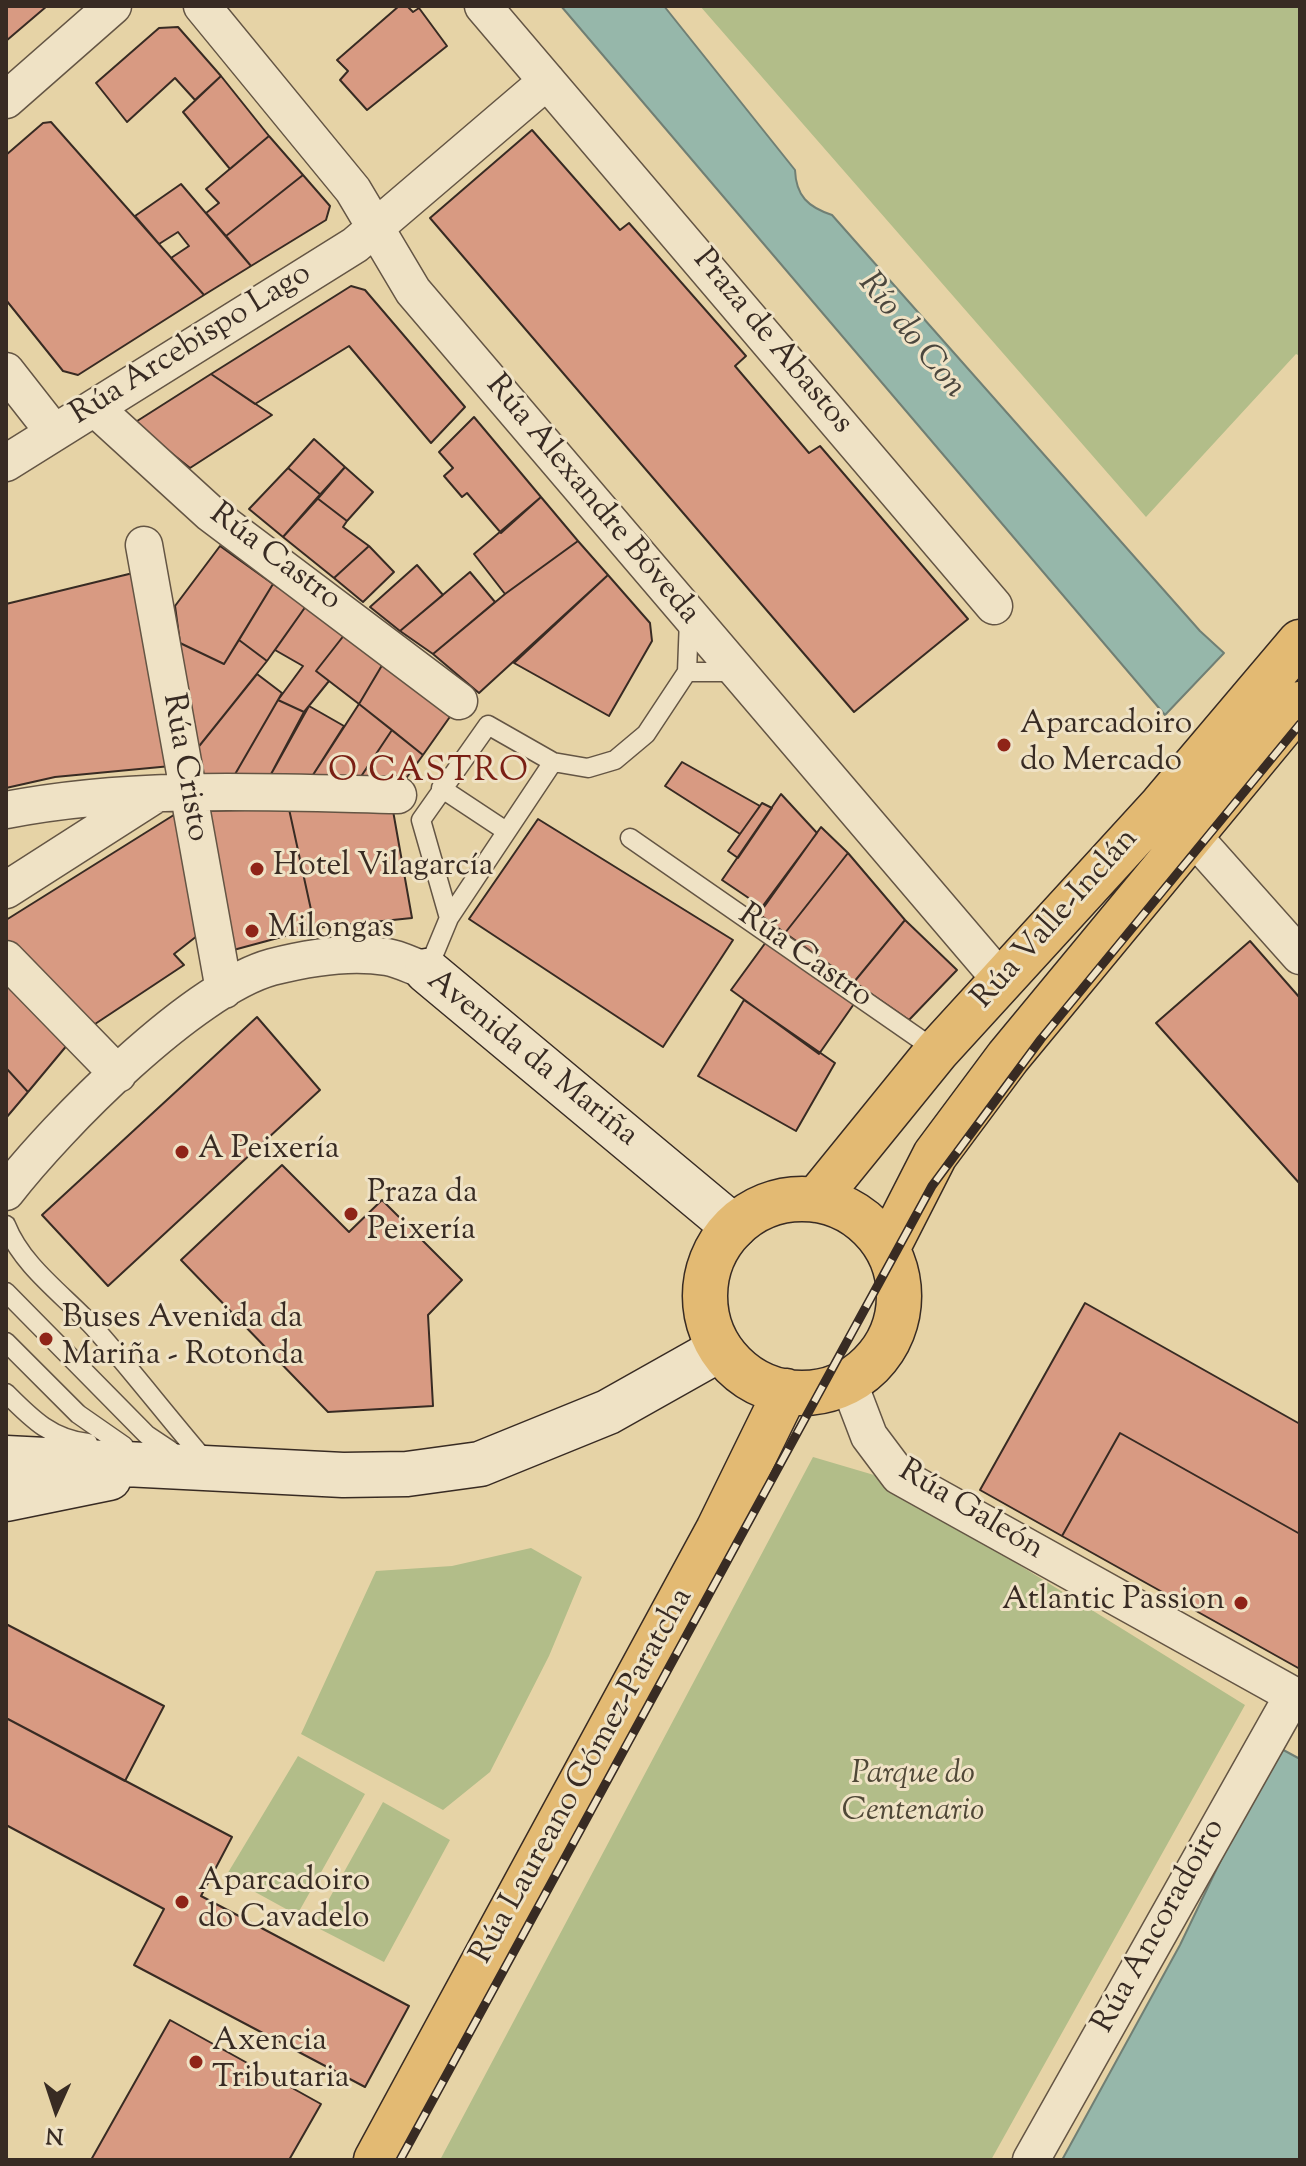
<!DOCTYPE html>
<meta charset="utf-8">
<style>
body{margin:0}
#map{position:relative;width:1306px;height:2166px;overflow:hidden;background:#e6d3a6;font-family:"Sorts Mill Goudy",serif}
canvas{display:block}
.frame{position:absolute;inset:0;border:8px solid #382b23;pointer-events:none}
.north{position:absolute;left:16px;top:2070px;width:80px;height:80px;-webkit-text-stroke:6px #efe2c5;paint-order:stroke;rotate:183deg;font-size:22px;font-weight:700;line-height:32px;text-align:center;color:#382b23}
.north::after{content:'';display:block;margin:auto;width:28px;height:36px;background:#382b23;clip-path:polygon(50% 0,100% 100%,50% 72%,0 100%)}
</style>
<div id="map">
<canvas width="1306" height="2166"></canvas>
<div class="frame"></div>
<div class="north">N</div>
</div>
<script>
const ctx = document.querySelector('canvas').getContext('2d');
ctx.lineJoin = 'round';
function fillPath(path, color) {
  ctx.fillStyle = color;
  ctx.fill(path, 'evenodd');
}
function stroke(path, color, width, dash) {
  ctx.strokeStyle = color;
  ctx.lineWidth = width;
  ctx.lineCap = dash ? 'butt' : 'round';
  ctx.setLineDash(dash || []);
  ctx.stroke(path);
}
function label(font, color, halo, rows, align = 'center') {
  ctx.font = font + ' "Sorts Mill Goudy",serif';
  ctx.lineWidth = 6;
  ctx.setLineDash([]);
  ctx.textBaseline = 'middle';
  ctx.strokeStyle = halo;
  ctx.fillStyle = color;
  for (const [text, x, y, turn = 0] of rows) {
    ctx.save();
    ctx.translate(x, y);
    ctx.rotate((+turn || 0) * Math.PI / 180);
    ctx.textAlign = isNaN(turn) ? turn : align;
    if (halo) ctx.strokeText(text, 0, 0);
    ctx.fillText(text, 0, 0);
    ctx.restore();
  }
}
fillPath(new Path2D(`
 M 700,6 L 1300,6 L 1300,356 L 1296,354 L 1146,517 Z
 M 813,1457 L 874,1475 L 1245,1705 L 991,2160 L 440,2160 Z
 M 531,1548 L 582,1577 L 549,1656 L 490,1772 L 443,1810 L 301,1734 L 376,1571 L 452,1566 Z
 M 298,1756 L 365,1794 L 297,1915 L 226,1876 Z
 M 383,1802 L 450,1840 L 384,1962 L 314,1926 Z`), '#b2bd89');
const water = new Path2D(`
 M 561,6 L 664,6 L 795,170 C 796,196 808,207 832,215 L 1200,631 L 1224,653 L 1165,715 Z
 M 1276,1746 L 1300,1759 L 1300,2160 L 1062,2160 L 1180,1945 Z`);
fillPath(water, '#96b7aa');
stroke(water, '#707f74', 2);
const building = new Path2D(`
 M 6,6 L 47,6 L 6,41 Z
 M 399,6 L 407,6 L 413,12 L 419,8 L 447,46 L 367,110 L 340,80 L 348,71 L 337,60 Z
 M 178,27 L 221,76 L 195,100 L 175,78 L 127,122 L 96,83 L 159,28 Z
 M 221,76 L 269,136 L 230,169 L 183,112 Z
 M 51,122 L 204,295 L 78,375 L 63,371 L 6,300 L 6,155 L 43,123 Z
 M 532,130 L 620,230 L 629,223 L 746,356 L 735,366 L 809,453 L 820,446 L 968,619 L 854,712 L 430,218 Z
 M 269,136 L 303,175 L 226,236 L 206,213 L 219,203 L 206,189 Z
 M 303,175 L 330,206 L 326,220 L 251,266 L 226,236 Z
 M 181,184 L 251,266 L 204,295 L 171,258 L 189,246 L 178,232 L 159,244 L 135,216 Z
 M 351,286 L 365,290 L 465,407 L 431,443 L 349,346 L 255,404 L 211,374 Z
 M 211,374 L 272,415 L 190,468 L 134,423 Z
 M 474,417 L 541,497 L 501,533 L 467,493 L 462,497 L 444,476 L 453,468 L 439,452 Z
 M 314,439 L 345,467 L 321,495 L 288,468 Z
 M 345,467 L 373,492 L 347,521 L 317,498 Z
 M 288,468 L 321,495 L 283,537 L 249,509 Z
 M 541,497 L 578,541 L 505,594 L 474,554 Z
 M 317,498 L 347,521 L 343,527 L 369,546 L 334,578 L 283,537 Z
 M 578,541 L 608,575 L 479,693 L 433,654 L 505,594 Z
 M 220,546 L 273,584 L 224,664 L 180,643 L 175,606 Z
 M 369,546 L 394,572 L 363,602 L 334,578 Z
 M 417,565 L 443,595 L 400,631 L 370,607 Z
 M 470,572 L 495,602 L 433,654 L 400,631 Z
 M 133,573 L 171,766 L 55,777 L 6,788 L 6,604 Z
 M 608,575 L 650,623 L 652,641 L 609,716 L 514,663 Z
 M 273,584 L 306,606 L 267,661 L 239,640 Z
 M 306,606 L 345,634 L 316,671 L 329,681 L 304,712 L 278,700 L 303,666 L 275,650 Z
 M 345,634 L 384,662 L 359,704 L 316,671 Z
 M 239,640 L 267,661 L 196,750 L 180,643 L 224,664 Z
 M 384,662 L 454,711 L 423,755 L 359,704 Z
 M 257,674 L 282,693 L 234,776 L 200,774 L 196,750 Z
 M 278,700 L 304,712 L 270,776 L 234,776 Z
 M 359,704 L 392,730 L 358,781 L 311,778 Z
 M 309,706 L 344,726 L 311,778 L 270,776 Z
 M 392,730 L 423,755 L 402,784 L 358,781 Z
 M 682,762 L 760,806 L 740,834 L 665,786 Z
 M 781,794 L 817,833 L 762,907 L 722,880 Z
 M 762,803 L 772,808 L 738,858 L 728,851 Z
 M 392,805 L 412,918 L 315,928 L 289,809 Z
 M 289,809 L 315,928 L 226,952 L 202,811 Z
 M 177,813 L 202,932 L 174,954 L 184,965 L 89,1028 L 6,940 L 6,920 Z
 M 538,819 L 733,940 L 663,1047 L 469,919 Z
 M 821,827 L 848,853 L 785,933 L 759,914 Z
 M 848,853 L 905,920 L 854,982 L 785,933 Z
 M 905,920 L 957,970 L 909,1020 L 854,982 Z
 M 1250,941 L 1300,998 L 1300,1184 L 1156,1023 Z
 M 766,942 L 856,1001 L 819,1054 L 731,990 Z
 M 6,970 L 73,1038 L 28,1092 L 6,1068 Z
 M 744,1000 L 835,1063 L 796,1131 L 698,1076 Z
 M 257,1017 L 320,1090 L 108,1286 L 42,1215 Z
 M 6,1068 L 28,1092 L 6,1118 Z
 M 282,1165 L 349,1232 L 382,1200 L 462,1280 L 428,1315 L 433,1406 L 328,1412 L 181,1260 Z
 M 1085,1303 L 1300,1424 L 1300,1534 L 1120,1433 L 1062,1536 L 980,1490 Z
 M 1120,1433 L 1300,1534 L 1300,1669 L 1062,1536 Z
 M 6,1624 L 164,1706 L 125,1781 L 6,1718 Z
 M 6,1718 L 232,1837 L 201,1896 L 409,2006 L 365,2087 L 134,1965 L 164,1909 L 6,1825 Z
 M 170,2020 L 321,2104 L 289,2160 L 91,2160 Z`);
fillPath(building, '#d89a82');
stroke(building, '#382b23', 2);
const lane = new Path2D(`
 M 687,672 L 736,672
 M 441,788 L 506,831
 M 630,838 L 937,1051
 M 449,918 L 421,820 L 488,725 L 553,762 L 588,768 L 615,760 L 646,734 L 687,672 L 689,619
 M 427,971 L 449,918 L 553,762
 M 6,1225 C 23,1268 67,1297 97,1331 C 133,1372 167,1416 203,1458
 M 6,1292 L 147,1435 L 171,1451
 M 6,1342 L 78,1414 L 124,1446
 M 6,1393 C 31,1418 51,1439 88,1443`);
const street = new Path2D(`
 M 202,6 L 353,190 L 413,291 L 1001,980
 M 483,6 L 994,606
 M 6,100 L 113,6
 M 6,371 L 53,431
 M 96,409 L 211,514 L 459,701
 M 6,463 L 355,245 L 547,81
 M 144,545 L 224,990
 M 6,810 C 136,785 267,792 398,795
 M 1193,836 L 1300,956
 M 6,890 L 156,794
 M 6,959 L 118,1074
 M 6,1192 C 57,1126 192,989 272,967 C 307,958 351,951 387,957 C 400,959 414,967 427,971
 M 848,1381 L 869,1436 L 899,1476 L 1300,1699
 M 1031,2160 L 1293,1695`);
const secondary = new Path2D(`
 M 427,971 L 734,1227
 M 6,1458 L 343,1475 L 407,1474 L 480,1464 L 608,1412 L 720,1349
 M 6,1499 L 109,1478`);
const primary = new Path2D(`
 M705 1296a97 97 0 1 1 194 0a97 97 0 1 1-194 0Z
 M 816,1200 L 937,1051 L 1162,805 L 1300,642
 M 887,1249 L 935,1155 L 1008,1057 L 1300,704
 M 376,2160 L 718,1530 L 786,1391`);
stroke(lane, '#645544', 21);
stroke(street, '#645544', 39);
stroke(secondary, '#382b23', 47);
stroke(primary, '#382b23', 47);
stroke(lane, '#efe2c5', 18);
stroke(street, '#efe2c5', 36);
stroke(secondary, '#efe2c5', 44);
stroke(primary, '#e3ba73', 44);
const rail = new Path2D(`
 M 400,2160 L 932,1186 L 1041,1039 L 1300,724`);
stroke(rail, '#382b23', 9);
stroke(rail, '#efe2c5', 6, [18]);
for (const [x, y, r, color] of [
 [1004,745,8,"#8f2418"],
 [257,869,8,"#8f2418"],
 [252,931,8,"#8f2418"],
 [182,1152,8,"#8f2418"],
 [351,1214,8,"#8f2418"],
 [46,1339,8,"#8f2418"],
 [1241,1603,8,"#8f2418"],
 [182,1902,8,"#8f2418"],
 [196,2062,8,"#8f2418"]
]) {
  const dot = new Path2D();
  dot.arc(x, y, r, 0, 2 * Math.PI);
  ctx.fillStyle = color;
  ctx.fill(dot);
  stroke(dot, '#efe2c5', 3);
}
label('32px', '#382b23', '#efe2c5', [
 ["Praza de Abastos",771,343,50],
 ["Rúa Arcebispo Lago",192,346,-32],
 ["Rúa Alexandre Bóveda",591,501,50],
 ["Rúa Castro",274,559,37],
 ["Rúa Cristo",183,768,80],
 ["Rúa Valle-Inclán",1057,920,-48],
 ["Rúa Castro",804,958,35],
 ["Avenida da Mariña",531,1060,39],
 ["Rúa Galeón",970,1512,31],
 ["Rúa Laureano Gómez-Paratcha",584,1777,-61],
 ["Rúa Ancoradoiro",1161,1927,-61]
]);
label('32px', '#382b23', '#efe2c5', [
 ["Aparcadoiro",1020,727],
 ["do Mercado",1020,764],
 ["Hotel Vilagarcía",273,869],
 ["Milongas",268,931],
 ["A Peixería",198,1152],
 ["Praza da",367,1196],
 ["Peixería",367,1233],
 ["Buses Avenida da",62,1321],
 ["Mariña - Rotonda",62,1358],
 ["Atlantic Passion",1225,1603,"right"],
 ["Aparcadoiro",198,1884],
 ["do Cavadelo",198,1921],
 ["Axencia",212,2044],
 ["Tributaria",212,2081]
], 'left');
label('italic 32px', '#504837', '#efe2c5', [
 ["Parque do",913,1777],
 ["Centenario",913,1814]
]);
label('italic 34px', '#4b473e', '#efe2c5', [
 ["Río do Con",910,337,51]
]);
ctx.letterSpacing = '2px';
label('34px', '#7a1f14', '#efe2c5', [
 ["O CASTRO",429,774]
]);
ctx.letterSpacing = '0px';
</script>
